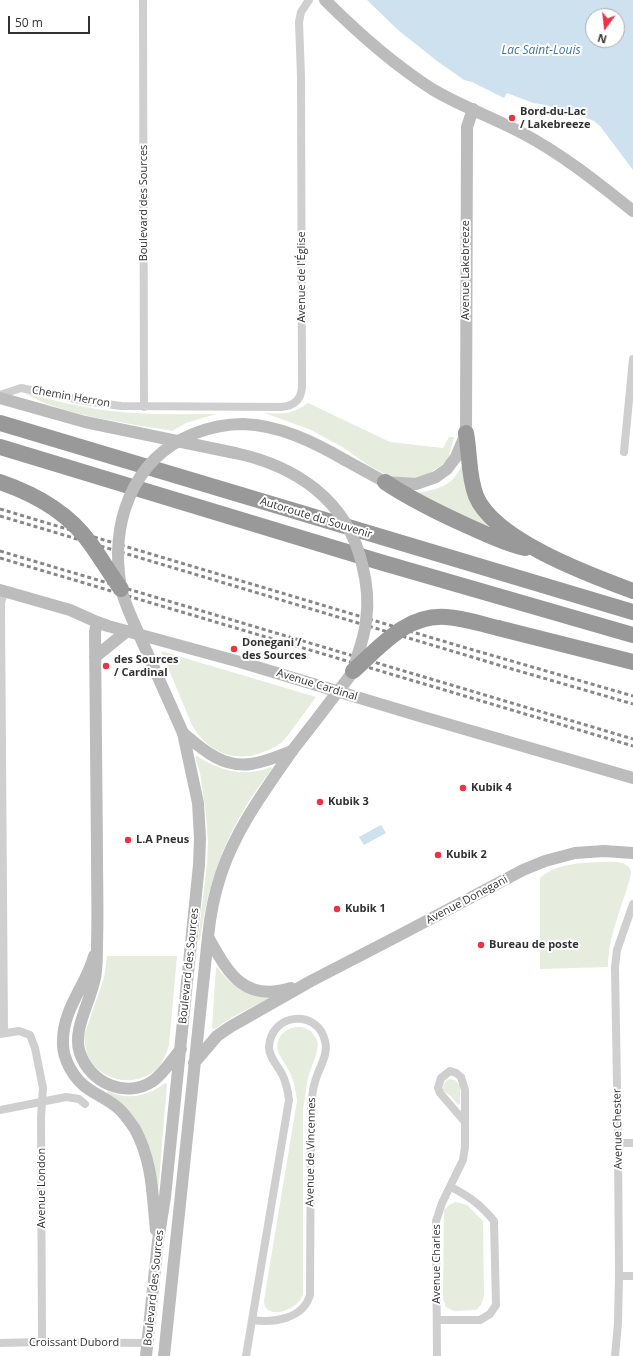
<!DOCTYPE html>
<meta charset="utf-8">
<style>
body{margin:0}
#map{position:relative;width:633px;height:1356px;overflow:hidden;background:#fff;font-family:"Open Sans",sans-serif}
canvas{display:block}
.north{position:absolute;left:585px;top:8px;width:40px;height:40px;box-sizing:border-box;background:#fff;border:1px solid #adadad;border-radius:50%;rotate:195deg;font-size:11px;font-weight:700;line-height:16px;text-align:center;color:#323232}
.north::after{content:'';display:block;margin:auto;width:14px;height:18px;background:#ea3445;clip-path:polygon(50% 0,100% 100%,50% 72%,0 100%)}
.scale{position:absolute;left:8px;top:16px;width:82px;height:18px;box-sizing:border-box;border:2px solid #323232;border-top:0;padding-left:5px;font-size:12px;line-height:14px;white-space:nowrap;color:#323232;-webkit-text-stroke:3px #fff;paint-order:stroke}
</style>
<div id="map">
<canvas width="633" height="1356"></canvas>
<div class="north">N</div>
<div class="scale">50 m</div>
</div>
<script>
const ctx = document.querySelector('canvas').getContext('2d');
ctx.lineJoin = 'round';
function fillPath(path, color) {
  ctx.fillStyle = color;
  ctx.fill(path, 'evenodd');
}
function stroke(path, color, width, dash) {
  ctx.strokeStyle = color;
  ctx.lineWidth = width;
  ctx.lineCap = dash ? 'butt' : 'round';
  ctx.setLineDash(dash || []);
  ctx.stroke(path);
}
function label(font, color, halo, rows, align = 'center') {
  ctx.font = font + ' "Open Sans",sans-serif';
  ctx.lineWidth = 4;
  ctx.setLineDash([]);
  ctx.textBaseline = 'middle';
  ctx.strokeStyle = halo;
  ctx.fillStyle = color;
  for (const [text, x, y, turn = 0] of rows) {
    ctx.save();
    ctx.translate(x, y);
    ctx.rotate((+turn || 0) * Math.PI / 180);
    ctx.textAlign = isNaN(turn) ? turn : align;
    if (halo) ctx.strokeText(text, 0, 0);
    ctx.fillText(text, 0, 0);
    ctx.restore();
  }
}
fillPath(new Path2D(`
 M 24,393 C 56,401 88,409 121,412 C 152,415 184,414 216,414 L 186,423 L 172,431 C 124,422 67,417 24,393 Z
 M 308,403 L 390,442 L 443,448 L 449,437 L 454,437 L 448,459 L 439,467 L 428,474 L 416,478 L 399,479 L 387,475 L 371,467 L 344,448 L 309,429 L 264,413 C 283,414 291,415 308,403 Z
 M 464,461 L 489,524 L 486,530 L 411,494 C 426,491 443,490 454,478 C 458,473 461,467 464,461 Z
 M 161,651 L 316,697 C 309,707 301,717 294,727 C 290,732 287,737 283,741 C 277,747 269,750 261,753 C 232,763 207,751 192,725 Z
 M 197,756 C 220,771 245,778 271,767 L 272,769 C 230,823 209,873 200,940 L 198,940 L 207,864 L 208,844 L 206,814 L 200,773 L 195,757 Z
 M 599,862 C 608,862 629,859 631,872 C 631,875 630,879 629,882 C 621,909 608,938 608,967 L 540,969 L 540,878 C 555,864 579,863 599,862 Z
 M 107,956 L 177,956 L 169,1045 C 167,1052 164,1059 160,1065 C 142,1088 105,1084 90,1060 C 86,1053 85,1044 84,1036 L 104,978 Z
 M 216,968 L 218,968 C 233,989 243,992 268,997 L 267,999 L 229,1019 L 215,1029 L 212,1028 Z
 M 296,1027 L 302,1027 L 311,1031 L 317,1040 L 318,1045 L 316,1055 L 308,1077 L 303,1110 L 303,1294 C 298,1312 263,1321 264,1300 L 297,1101 C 296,1091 294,1080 289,1071 C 286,1065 282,1060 279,1054 C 273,1041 283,1029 296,1027 Z
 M 450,1079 L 455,1080 L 460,1086 L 460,1104 L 458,1105 L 451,1096 L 443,1091 C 443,1085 444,1081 450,1079 Z
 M 165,1083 L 167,1084 L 158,1194 L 154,1166 L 107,1093 L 108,1091 C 127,1101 149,1096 165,1083 Z
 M 456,1202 L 467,1205 L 483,1221 L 484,1296 L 481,1305 L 476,1310 L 454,1311 L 446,1307 L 443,1299 L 444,1210 L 449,1205 Z`), '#e6ecde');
fillPath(new Path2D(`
 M 367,0 L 633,0 L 633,170 L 600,126 L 594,121 L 573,112 L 564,112 L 546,105 L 533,103 L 507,93 L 504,98 L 472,82 L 464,80 L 437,61 L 398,30 ZM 593,16 L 617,16 L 617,40 L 593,40 Z
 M 381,825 L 386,833 L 364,845 L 359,837 Z`), '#cde2ee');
stroke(new Path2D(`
 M 143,0 L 144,407
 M 0,395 L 21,388 L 85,401 L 121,406 L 281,407 C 294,406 301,400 302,387 L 301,77 L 299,22 L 301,12 L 309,0
 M 624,452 L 633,359
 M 4,1033 L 1,613 L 1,603 L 4,591
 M 0,1034 L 19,1031 L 30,1035 L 35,1048 L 43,1088 L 41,1117 L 42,1342
 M 0,1110 L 66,1097 L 79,1099 L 85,1104
 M 618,1143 L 633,1143
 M 619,1276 L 633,1276
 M 437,1320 L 480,1320 L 490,1314 L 496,1305 L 494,1221 C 480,1204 470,1197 451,1187
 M 0,1343 L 42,1342 L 148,1343
 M 246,1356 L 289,1100 C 288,1091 286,1082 282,1074 C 277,1065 269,1057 269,1047 C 271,1012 318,1009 325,1041 C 329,1055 318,1069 315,1082 C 312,1091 312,1099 311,1109 L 310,1295 C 303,1319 274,1323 252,1320
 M 437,1356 L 436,1221 L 442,1203 L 463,1160 L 465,1147 L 465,1090 L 461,1077 L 456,1073 L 450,1071 L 441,1078 L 438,1088 L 440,1093 L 465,1122
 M 615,1356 L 618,1323 L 619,1276 L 618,1143 L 615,967 L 617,950 L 633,904`), '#cfcfcf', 8);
stroke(new Path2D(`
 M 325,0 C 358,33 393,64 432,89 C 460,106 492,117 522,133 C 562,154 598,183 633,211
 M 0,398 L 85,422 L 235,453
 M 345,460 L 385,482 L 416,484 L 436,477 L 447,469 L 456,457 L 466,433 L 467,127 L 473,109
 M 0,590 L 70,610 L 97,622 L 108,626 L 240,662 L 423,717 L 633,778
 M 97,622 L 95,632 C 95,706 97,779 97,853 C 97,883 98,914 97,944 C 97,953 97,962 96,971 C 94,997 71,1029 80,1053 C 90,1083 126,1099 153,1081 C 164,1073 172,1060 181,1049
 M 95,657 L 127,631
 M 183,733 C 203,750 223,768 251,764 C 265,762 279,756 292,751
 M 208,937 C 228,972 243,1003 291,988
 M 94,956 C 86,986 63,1008 63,1041 C 62,1059 74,1080 90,1090 C 99,1096 109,1100 118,1108 C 125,1114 130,1122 135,1129 C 153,1163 152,1193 156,1230
 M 194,1063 L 217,1036 L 230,1027 L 311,981 L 398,936 L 523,870 L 545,861 L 575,853 L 604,851 L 633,853
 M 146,1356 L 158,1241 L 165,1197 L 199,865 L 200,838 L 198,803 L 183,733
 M 164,1356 L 208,937 C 210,916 214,895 221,874 C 236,829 265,790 292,751`), '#bcbcbc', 12);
stroke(new Path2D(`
 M 0,423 L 633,612
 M 466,433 C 470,454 468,475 476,496 C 494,540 590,575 633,591
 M 0,447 L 380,562 L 633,635
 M 385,482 C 412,500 441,514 470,527 C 488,535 506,544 525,548
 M 498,628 L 633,662`), '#999', 16);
stroke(new Path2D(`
 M 0,509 L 456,645 L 633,696
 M 0,516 L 512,669 L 633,704
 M 0,551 L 633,739
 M 0,558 L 633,746`), '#878787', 3, [4, 3]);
stroke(new Path2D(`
 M 235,453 C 296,466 347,500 362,564 C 367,583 369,602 366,621 C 365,633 361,645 357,657 C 356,661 355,667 353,671 C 348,680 340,688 335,695 C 321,714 306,733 292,751
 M 183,733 C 169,701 155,670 141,639 C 135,625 124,603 121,588 C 110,526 130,460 193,434 C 208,428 226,424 243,424 C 279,425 314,442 345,460`), '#bcbcbc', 12);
stroke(new Path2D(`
 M 0,482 C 35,494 68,512 90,543 C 101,558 110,574 121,589
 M 353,671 C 380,647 406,614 446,617 C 464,618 481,624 498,628`), '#999', 16);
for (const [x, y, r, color] of [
 [512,118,4,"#ea3445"],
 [234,649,4,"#ea3445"],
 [106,666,4,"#ea3445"],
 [463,788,4,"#ea3445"],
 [320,802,4,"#ea3445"],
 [128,840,4,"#ea3445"],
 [438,855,4,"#ea3445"],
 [337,909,4,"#ea3445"],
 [481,945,4,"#ea3445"]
]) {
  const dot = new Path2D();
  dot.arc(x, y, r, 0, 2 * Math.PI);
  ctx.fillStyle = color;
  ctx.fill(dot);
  stroke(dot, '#fff', 1.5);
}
label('bold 11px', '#323232', '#fff', [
 ["Bord-du-Lac",520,112],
 ["/ Lakebreeze",520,125],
 ["Donegani /",242,643],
 ["des Sources",242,656],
 ["des Sources",114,660],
 ["/ Cardinal",114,673],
 ["Kubik 4",471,788],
 ["Kubik 3",328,802],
 ["L.A Pneus",136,840],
 ["Kubik 2",446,855],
 ["Kubik 1",345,909],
 ["Bureau de poste",489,945]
], 'left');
label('11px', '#323232', '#fff', [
 ["Boulevard des Sources",144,203,-90],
 ["Avenue Lakebreeze",466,270,-90],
 ["Avenue de l'Église",302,277,-90],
 ["Chemin Herron",71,397,10],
 ["Autoroute du Souvenir",316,518,17],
 ["Avenue Cardinal",317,685,17],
 ["Avenue Donegani",467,900,-28],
 ["Boulevard des Sources",189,966,-84],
 ["Avenue Chester",618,1129,-91],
 ["Avenue de Vincennes",311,1152,-89],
 ["Avenue London",42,1188,-90],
 ["Avenue Charles",437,1264,-90],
 ["Boulevard des Sources",154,1288,-84],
 ["Croissant Dubord",74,1343]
]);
label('italic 12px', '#3d7698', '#fff', [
 ["Lac Saint-Louis",541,51]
]);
</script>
